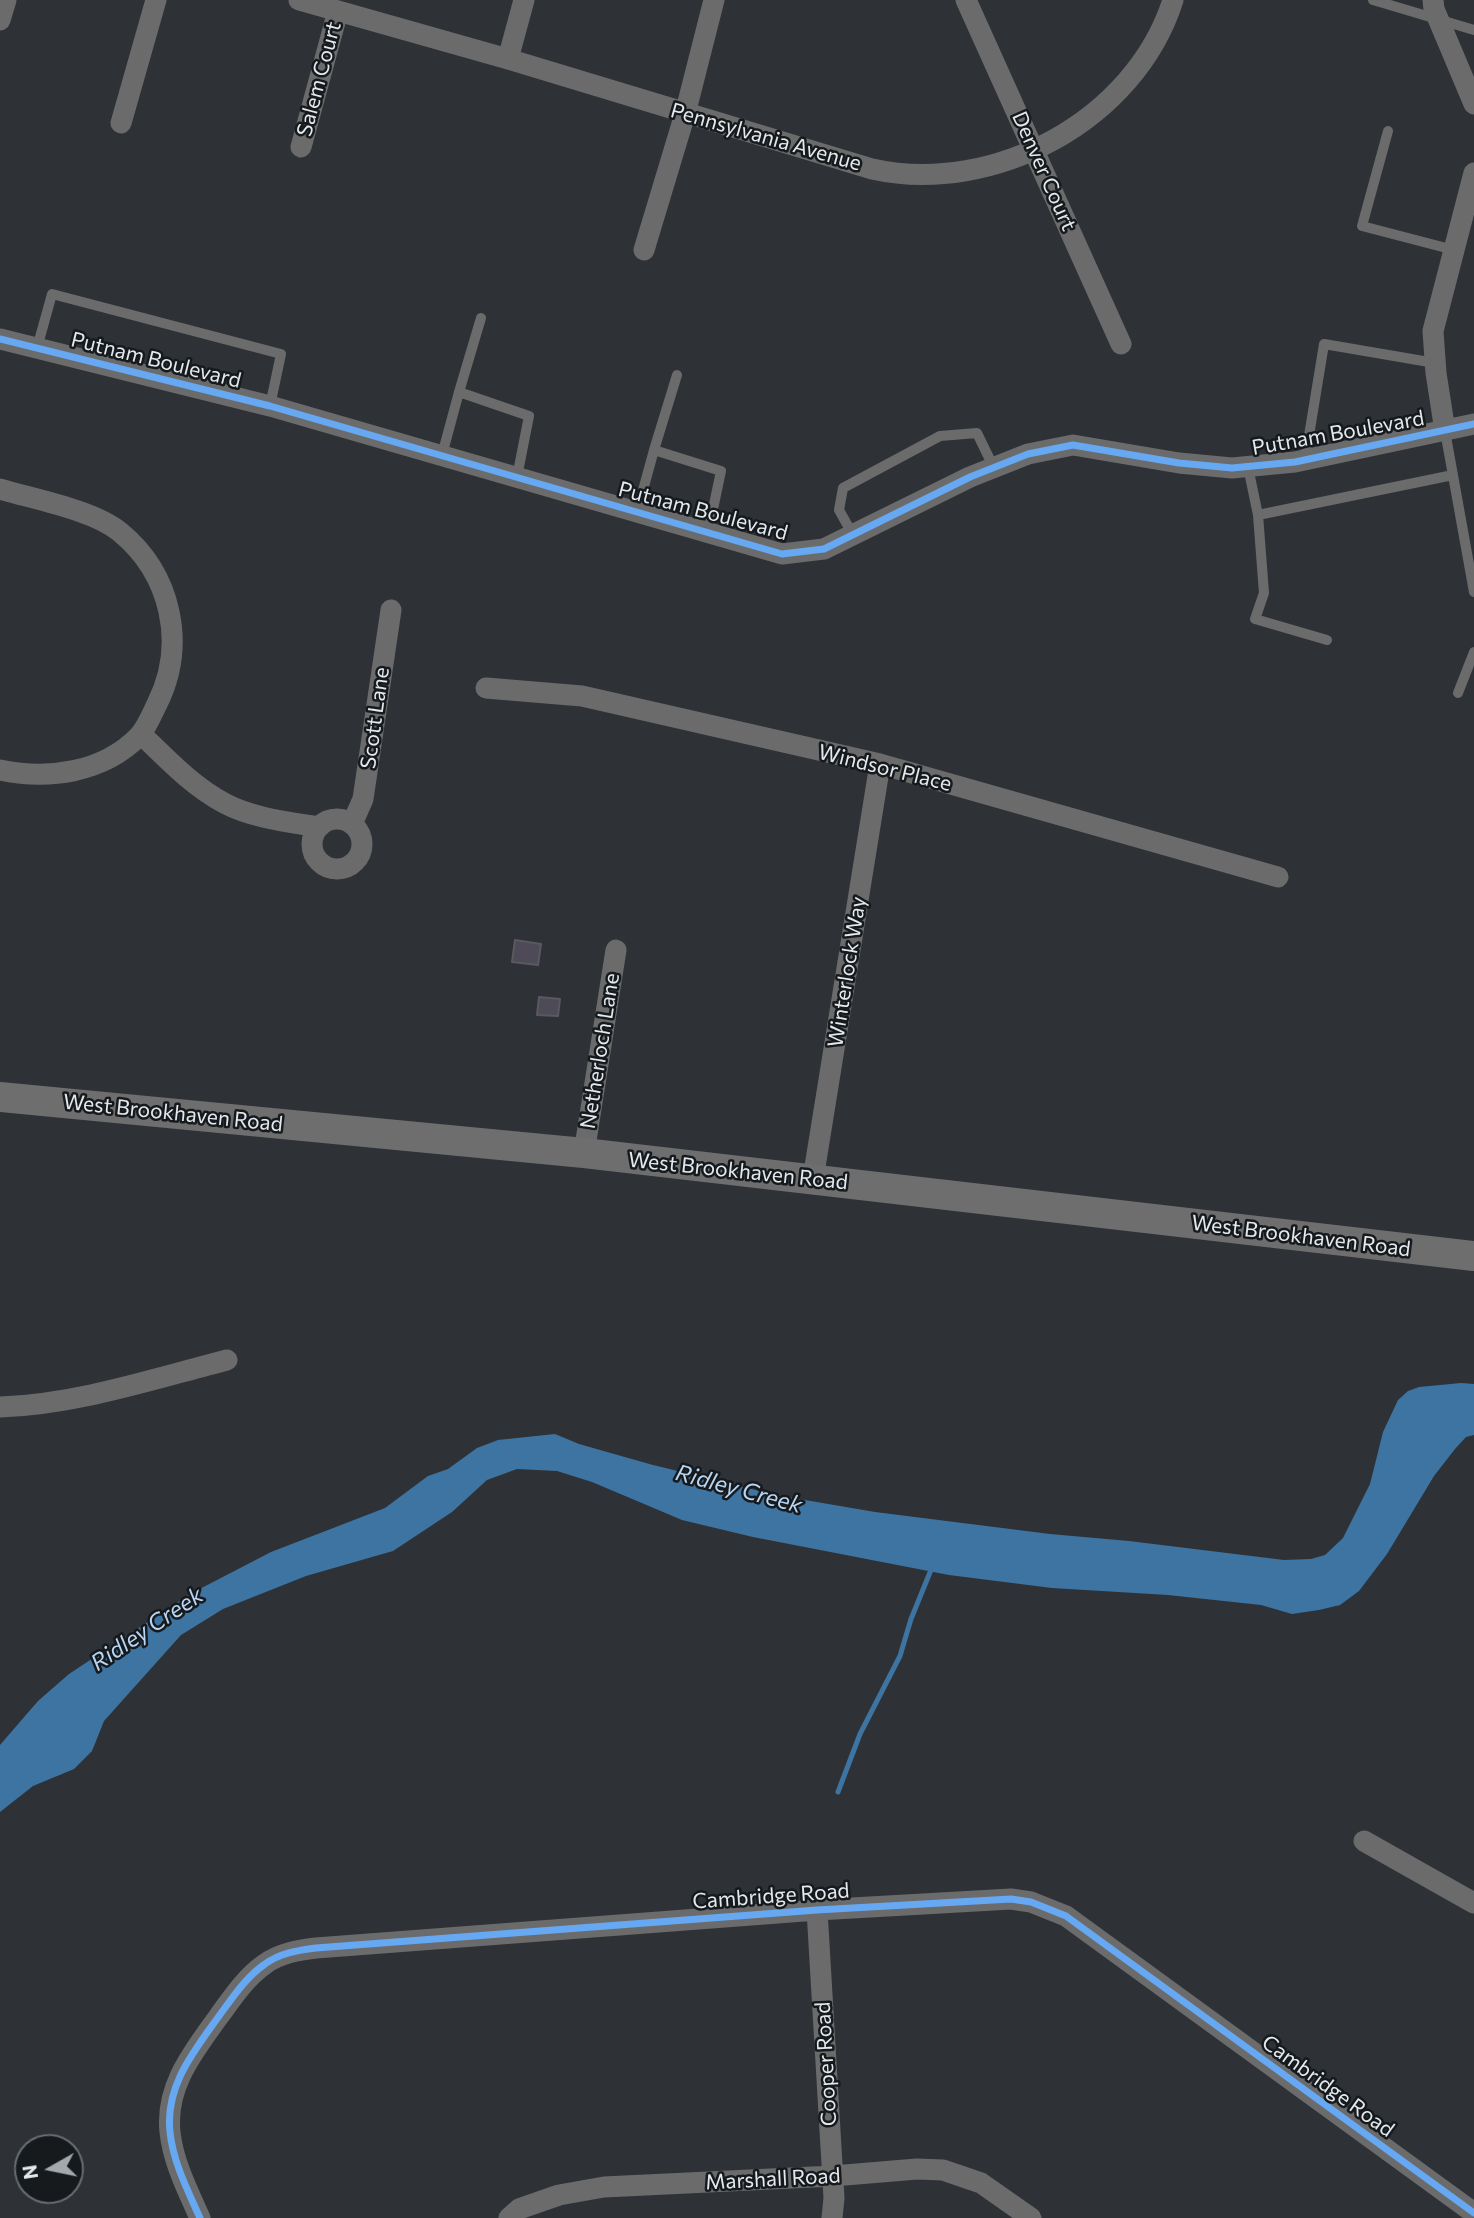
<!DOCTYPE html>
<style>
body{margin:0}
#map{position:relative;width:1474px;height:2218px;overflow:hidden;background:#2e3236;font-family:Commissioner,sans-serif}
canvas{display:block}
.north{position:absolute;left:14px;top:2134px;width:70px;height:70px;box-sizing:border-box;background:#161a1d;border:2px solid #686d71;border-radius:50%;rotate:261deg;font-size:19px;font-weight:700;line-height:28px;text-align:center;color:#e3e9ee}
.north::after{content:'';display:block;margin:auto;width:24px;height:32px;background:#a4a9ae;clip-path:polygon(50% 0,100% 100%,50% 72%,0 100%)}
</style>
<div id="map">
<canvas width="1474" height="2218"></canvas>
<div class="north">N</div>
</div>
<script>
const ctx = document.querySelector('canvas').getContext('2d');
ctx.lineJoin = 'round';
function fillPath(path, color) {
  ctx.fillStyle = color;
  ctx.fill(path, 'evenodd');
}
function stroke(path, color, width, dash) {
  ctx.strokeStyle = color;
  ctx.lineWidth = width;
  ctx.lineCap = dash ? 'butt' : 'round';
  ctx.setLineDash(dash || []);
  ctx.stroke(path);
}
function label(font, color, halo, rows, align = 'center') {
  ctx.font = font + ' Commissioner,sans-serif';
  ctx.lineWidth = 5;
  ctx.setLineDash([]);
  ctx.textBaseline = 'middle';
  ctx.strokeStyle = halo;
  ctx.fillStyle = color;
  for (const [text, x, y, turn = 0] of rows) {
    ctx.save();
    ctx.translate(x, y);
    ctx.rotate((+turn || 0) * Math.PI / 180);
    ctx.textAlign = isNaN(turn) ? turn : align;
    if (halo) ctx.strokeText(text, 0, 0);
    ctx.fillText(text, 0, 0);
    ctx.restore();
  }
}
fillPath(new Path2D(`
 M 1461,1383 L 1474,1384 L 1474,1435 L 1466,1437 L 1455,1449 L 1434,1476 L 1387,1554 L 1359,1591 L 1340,1605 L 1319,1610 L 1292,1614 L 1261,1605 L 1168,1595 L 1052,1588 L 949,1575 L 753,1537 L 682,1520 L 592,1482 L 557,1471 L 517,1469 L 487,1480 L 452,1512 L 393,1551 L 306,1576 L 223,1609 L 181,1635 L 104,1721 L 92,1751 L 74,1769 L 33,1786 L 0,1812 L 0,1745 L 38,1701 L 69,1674 L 190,1594 L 271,1552 L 385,1508 L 428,1476 L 448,1469 L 477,1448 L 498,1440 L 555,1434 L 579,1444 L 653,1465 L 776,1495 L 875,1512 L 1050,1534 L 1129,1541 L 1284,1560 L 1311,1559 L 1325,1555 L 1343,1538 L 1370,1484 L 1383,1432 L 1398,1400 L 1408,1391 L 1419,1387 Z`), '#3e74a2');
stroke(new Path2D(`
 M 838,1792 L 860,1734 L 900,1656 L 911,1619 L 933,1565`), '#3e74a2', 5);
const building = new Path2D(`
 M 515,940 L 541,944 L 538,965 L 512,962 Z
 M 539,997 L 560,999 L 558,1016 L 537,1015 Z`);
fillPath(building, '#4e4a58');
stroke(building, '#585a5e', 2);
stroke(new Path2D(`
 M 1373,0 L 1474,30
 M 1388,131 L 1362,226 L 1454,250
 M 37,348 L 52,294 L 281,354 L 270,406
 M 459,392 L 481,318
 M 1445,431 L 1474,592
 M 654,450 L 677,375
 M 442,455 L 459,392 L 529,416 L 517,477
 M 1305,460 L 1324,344 L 1435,363
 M 1248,467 L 1258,515 L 1453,475
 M 637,512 L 654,450 L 721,471 L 708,533
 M 1258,515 L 1264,593 L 1255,619 L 1327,640
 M 853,535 L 839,510 L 843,488 L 940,436 L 977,433 L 994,468
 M 1458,693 L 1474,652`), '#6b6b6c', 10);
stroke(new Path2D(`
 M 299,0 L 508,59 L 872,169 C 994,196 1135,120 1173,0
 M 966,0 L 1121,344
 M 1433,0 L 1434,9 L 1474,104
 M 0,20 L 6,0
 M 508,59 L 524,0
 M 121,123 L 156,0
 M 301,147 L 338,11
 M 644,250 L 685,114 L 714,0
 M 0,339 L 270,406 L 782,554 L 824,549 L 970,477 L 1028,454 L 1073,445 L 1179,463 L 1232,468 L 1295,462 L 1474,424
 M 1445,431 L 1436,373 L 1433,331 L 1474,173
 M 0,489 C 33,499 94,510 120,532 C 171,574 187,644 157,704 C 152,714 147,727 139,736 C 103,773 48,780 0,770
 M 486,688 L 582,696 L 880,764 L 1278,877
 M 141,734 C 167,759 192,786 224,803 C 252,818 288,822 319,827
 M312 844a25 25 0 1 1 50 0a25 25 0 1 1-50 0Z
 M 352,824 L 363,799 L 391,610
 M 584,1153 L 616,950
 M 813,1179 L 880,764
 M 0,1407 C 78,1404 153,1379 227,1360
 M 1364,1841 L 1474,1903
 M 817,1910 L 834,2198 L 832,2218
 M 200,2218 C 188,2191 173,2162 170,2132 C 165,2086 194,2051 219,2016 C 233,1997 246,1977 265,1964 C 280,1953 299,1950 316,1948 L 817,1910 L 1011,1899 L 1031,1902 L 1066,1916 L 1474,2213
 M 509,2218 L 519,2209 L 559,2195 L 604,2187 L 833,2176 L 917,2169 L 943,2170 L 981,2183 L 1031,2218`), '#6b6b6c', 21);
stroke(new Path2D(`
 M 0,1097 L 584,1153 L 1474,1256`), '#6e6e6f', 30);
stroke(new Path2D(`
 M 0,339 L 270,406 L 782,554 L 824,549 L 970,477 L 1028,454 L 1073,445 L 1179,463 L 1232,468 L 1295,462 L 1474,424
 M 200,2218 C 188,2191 173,2162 170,2132 C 165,2086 194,2051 219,2016 C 233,1997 246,1977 265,1964 C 280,1953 299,1950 316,1948 L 817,1910 L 1011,1899 L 1031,1902 L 1066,1916 L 1474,2213`), '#66a8f1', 7);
label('21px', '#e3e9ee', '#161a1d', [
 ["Salem Court",319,79,-75],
 ["Pennsylvania Avenue",766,137,16],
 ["Denver Court",1044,171,66],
 ["Putnam Boulevard",156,360,14],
 ["Putnam Boulevard",1338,433,-10],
 ["Putnam Boulevard",703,511,15],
 ["Scott Lane",375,718,-82],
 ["Windsor Place",885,768,14],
 ["Winterlock Way",847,972,-81],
 ["Netherloch Lane",600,1051,-81],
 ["West Brookhaven Road",173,1113,6],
 ["West Brookhaven Road",738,1171,6],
 ["West Brookhaven Road",1301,1236,7],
 ["Cambridge Road",771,1896,-4],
 ["Cooper Road",826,2064,-93],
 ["Cambridge Road",1328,2086,36],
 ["Marshall Road",773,2179,-3]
]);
label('italic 23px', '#b8d6f4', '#161a1d', [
 ["Ridley Creek",739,1489,15],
 ["Ridley Creek",147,1629,-34]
]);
</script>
